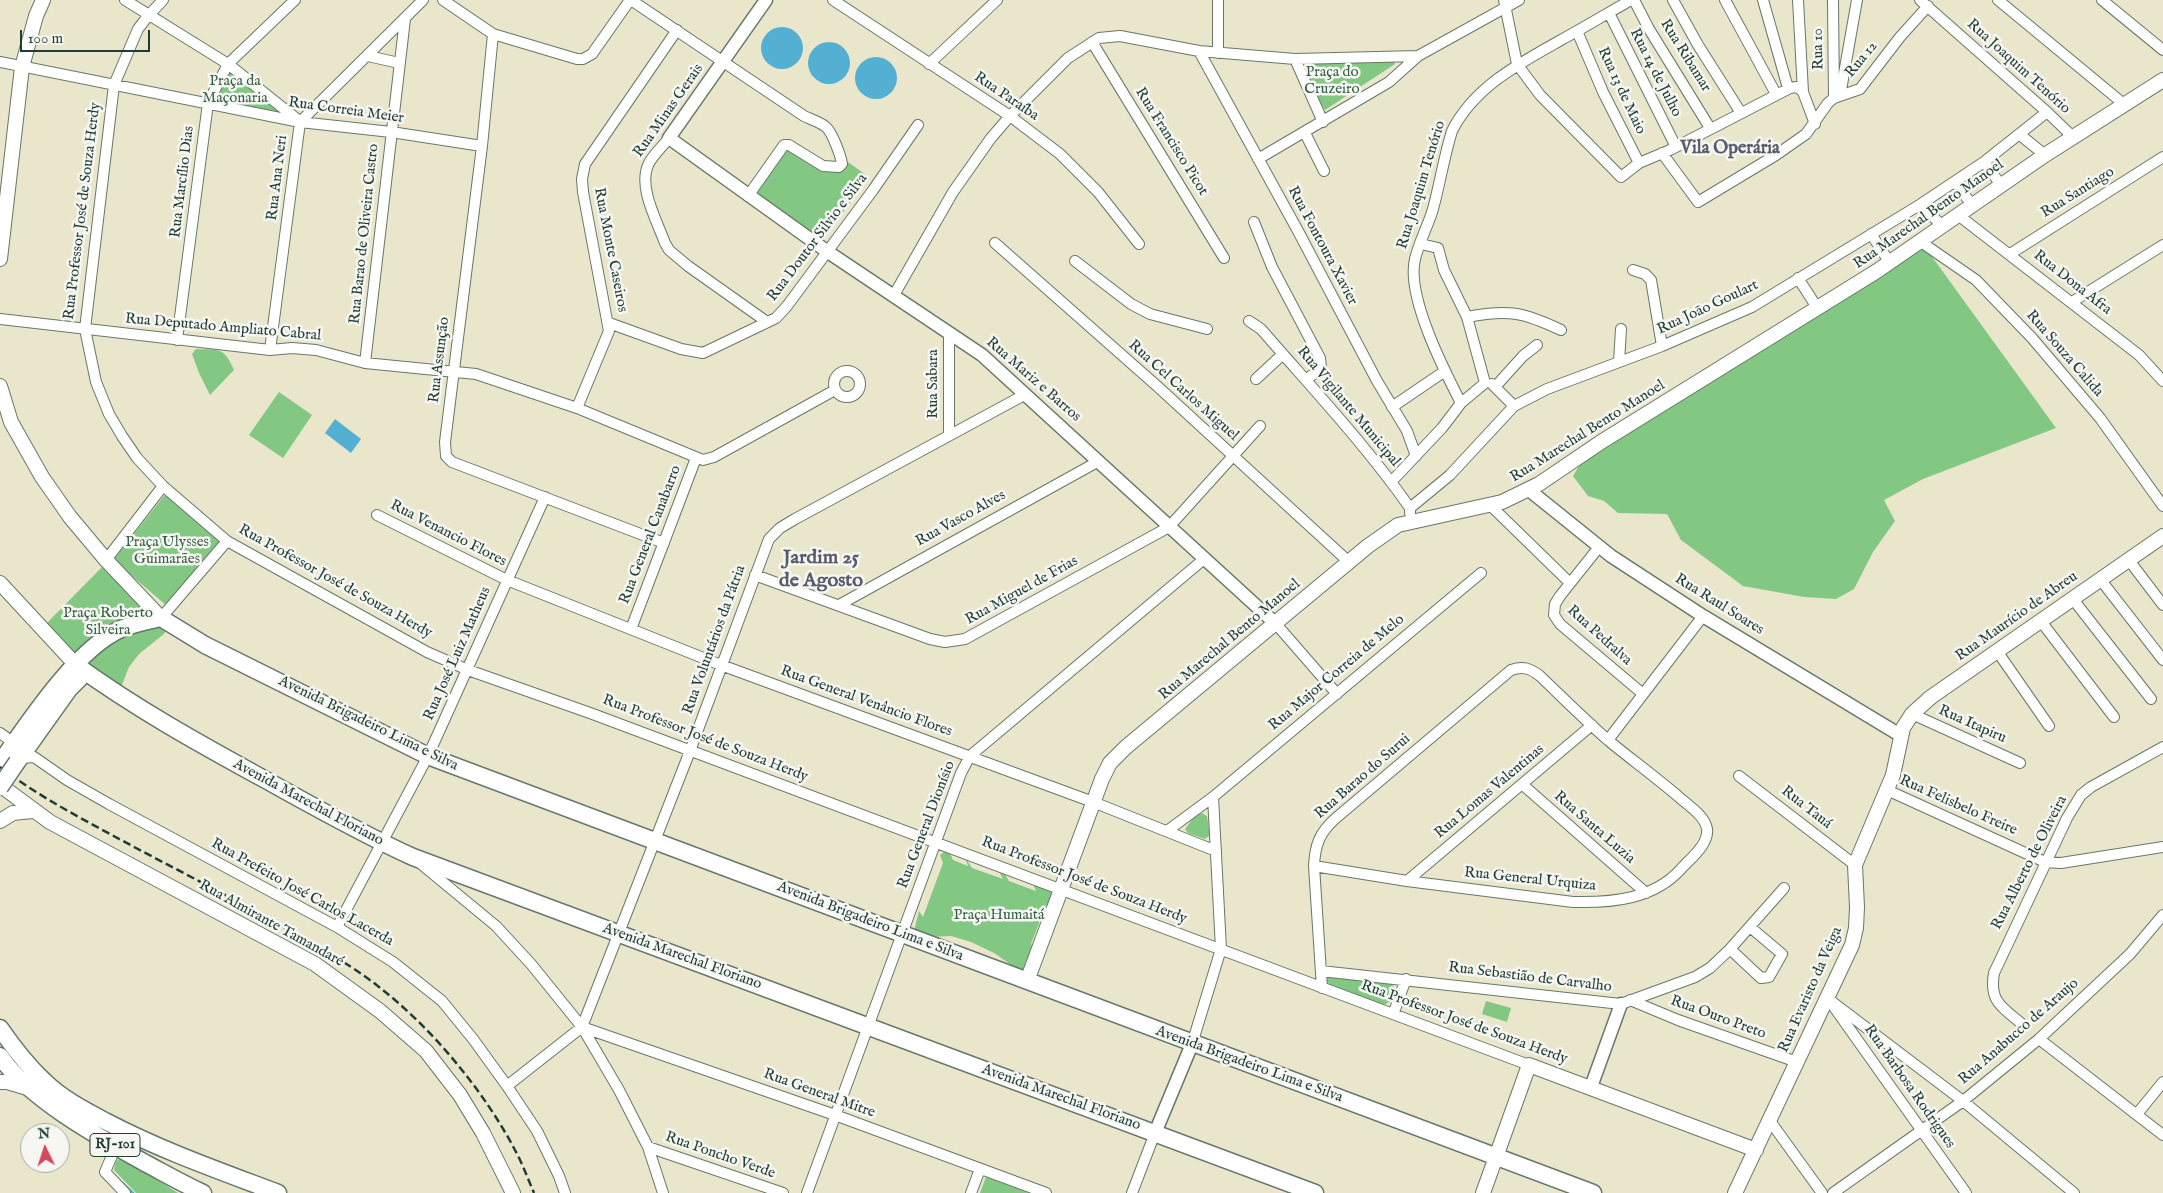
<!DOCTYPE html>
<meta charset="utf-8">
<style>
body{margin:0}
#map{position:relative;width:2163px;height:1193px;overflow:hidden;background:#eae6cc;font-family:"IM FELL English",serif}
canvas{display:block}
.north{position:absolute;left:20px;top:1123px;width:50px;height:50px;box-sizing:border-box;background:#f6f6f2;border:1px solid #a0aca6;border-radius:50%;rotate:356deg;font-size:14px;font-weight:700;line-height:20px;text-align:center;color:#1f3d34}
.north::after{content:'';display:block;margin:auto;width:18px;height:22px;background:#d1495b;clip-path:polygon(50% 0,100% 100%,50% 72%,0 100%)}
.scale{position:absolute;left:20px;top:30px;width:130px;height:22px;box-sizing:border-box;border:2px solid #1f3d34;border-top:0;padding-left:6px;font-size:15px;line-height:18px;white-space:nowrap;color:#1f3d34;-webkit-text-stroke:4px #f6f6f2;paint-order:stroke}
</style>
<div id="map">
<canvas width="2163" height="1193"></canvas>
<div class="north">N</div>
<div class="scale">100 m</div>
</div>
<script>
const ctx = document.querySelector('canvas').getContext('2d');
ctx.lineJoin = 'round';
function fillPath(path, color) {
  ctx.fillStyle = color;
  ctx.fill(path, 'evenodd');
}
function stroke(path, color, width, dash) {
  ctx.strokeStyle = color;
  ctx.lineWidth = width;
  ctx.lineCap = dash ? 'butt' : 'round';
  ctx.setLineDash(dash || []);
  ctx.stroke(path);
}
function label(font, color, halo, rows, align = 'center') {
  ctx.font = font + ' "IM FELL English",serif';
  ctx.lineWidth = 5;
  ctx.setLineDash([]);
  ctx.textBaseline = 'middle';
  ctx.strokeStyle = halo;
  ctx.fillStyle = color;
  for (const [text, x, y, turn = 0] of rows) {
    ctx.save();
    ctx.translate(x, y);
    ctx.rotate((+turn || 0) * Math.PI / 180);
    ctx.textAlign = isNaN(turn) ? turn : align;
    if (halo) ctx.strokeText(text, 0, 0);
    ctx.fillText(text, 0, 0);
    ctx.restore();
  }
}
fillPath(new Path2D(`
 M 1394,61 L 1395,64 L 1325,110 L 1298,62 Z
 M 229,67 L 301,118 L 211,102 Z
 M 785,147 L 842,168 L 848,162 L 869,177 L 821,242 L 753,195 Z
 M 1925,247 L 2056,428 L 1923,479 L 1884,500 L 1895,521 L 1873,552 L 1854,589 L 1836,599 L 1804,597 L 1743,586 L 1681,540 L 1667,514 L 1618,513 L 1604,501 L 1588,496 L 1573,476 L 1582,461 L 1740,359 Z
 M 196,349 C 220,350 224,347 234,370 L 210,395 L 199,373 L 192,354 Z
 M 279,392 L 312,415 L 283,458 L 249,435 Z
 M 164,496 L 168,496 L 220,538 L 220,542 L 167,606 L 118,564 L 115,558 Z
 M 107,562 L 173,618 L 164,634 L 139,654 L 129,667 L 120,690 L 75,656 L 45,625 Z
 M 1202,813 L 1207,816 L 1210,835 L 1205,839 L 1188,833 L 1185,829 L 1194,817 Z
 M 945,851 L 949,851 L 953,860 L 968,866 L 965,857 L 972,868 L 1003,879 L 998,870 L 1003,871 L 1009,881 L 1036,891 L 1032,882 L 1055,893 L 1050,911 L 1046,905 L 1031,944 L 1035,951 L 1027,970 L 1017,969 L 994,953 L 971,942 L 951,936 L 929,937 L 914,931 L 919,911 L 923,917 L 943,863 L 940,855 Z
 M 1327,977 L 1389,982 C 1396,987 1396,993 1393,1000 L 1384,1005 L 1331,985 L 1327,982 Z
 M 1486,1001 L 1511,1008 L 1507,1022 L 1482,1014 Z
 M 122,1157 L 178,1193 L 136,1193 L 114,1170 L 116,1161 Z
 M 986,1177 L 1029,1193 L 980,1193 Z`), '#83c882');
fillPath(new Path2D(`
 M761 48a21 21 0 1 1 42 0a21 21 0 1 1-42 0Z
 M808 63a21 21 0 1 1 42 0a21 21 0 1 1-42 0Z
 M855 78a21 21 0 1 1 42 0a21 21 0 1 1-42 0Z
 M 335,419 L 361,439 L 351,453 L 325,433 Z`), '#53b0d2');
stroke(new Path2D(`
 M 121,1182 L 133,1193`), '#53b0d2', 2.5);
const minor = new Path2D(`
 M 125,0 L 228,64 L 298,120
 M 163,0 L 148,16 L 138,29 L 114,85 L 85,329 L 96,382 L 109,414 L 122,436 L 137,458 L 163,486 L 227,541 L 427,652 L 468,670 L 590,713 L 1529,1065
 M 443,0 L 493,34 L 577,59 L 583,59 L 592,54 L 630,0
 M 631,0 L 804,116 C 810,119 820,122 826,127 C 832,132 841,156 842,164 L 839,167 L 823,166 L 789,145 L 784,145 L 748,196
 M 833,0 L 1010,116 L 1060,154 L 1098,192 L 1139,244
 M 1218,0 L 1218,53
 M 1504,0 L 1517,64 L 1540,95 L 1621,177 L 1639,163 L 1670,150 L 1790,88 L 1797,87 L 1803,92 L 1815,124
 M 1634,0 L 1649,29 L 1710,128
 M 1673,0 L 1698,45 L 1741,113
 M 1725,0 L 1776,94
 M 1763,0 L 1788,88
 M 1798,0 L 1803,92
 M 1833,0 L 1834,98
 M 1920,0 L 2047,112 L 2073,137
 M 1998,0 L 2125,105
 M 2102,0 L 2163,50
 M 1609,13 L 1676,147
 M 1577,31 L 1603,92 L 1639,163
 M 493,34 L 482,146 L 445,442 L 446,456 L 452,462 L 664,543
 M 1092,42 L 1224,258
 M 1199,51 L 1298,231 L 1377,381 L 1407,431 L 1416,456
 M 368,56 L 399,63
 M 1295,59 L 1323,122
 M 0,62 L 300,122 L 391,132 L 482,146
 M 929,64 L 997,0
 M 1840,96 L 1857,0
 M 1305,133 L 1324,171
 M 2019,134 L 2045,155
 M 669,138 C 663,146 654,154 649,163 C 637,186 657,221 665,243 L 669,250 L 688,266 L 767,322
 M 1662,153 L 1698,202 L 1776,155 L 1806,134 L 1828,103 L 1834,98 L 1860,89 L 1900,37 L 1928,6
 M 1258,159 L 1389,82 L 1418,56 L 1519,0
 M 1984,162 L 2001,185
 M 1955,182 L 1972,205
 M 1921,204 L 1942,226
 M 1958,215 L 2139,355 L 2163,381
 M 1254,222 L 1272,267 L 1320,358 L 1321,368 L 1306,380
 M 1871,234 L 1890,263
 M 1921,242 L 1976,280 L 2032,338 L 2100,418 L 2163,506
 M 995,243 L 1157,386 L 1349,562
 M 1421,244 L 1438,248 L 1444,270 L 1467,317 L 1485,383
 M 2010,254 L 2163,157
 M 1075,261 L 1131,304 L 1150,314 L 1207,329
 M 1633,270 L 1645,274 L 1651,280 L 1662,346
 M 1798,278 L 1818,309
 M 894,295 L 953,192 L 991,138 L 1010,116 L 1068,58 L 1099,38 L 1120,36 L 1199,51 L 1295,59 L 1418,56
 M 2072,302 L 2163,245
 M 1467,317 C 1508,309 1523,312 1561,330
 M 0,319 L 270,350 L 292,348 L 316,350 L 365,363 L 476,374 L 577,408 L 703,460 L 714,457 L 835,390
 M 1249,321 L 1261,329 C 1312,388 1365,444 1410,508 L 1410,513
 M 609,323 L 681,349 L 703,353 L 776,318 L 787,306 L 873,190 L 918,125
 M 177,340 L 208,103 L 228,64 L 295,0
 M 270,350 L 300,122 L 423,0
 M 1619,362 L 1621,329
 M 365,363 L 405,19
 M834 384a13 13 0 1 1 26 0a13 13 0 1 1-26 0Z
 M 1256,379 L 1283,354
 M 1492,384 L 1514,406
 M 1495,387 L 1523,356 L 1537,345
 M 1461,403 C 1444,370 1406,296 1415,259 C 1419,242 1428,226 1433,209 C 1440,183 1444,157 1452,131 C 1474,87 1520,63 1561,40 C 1585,27 1608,13 1631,0
 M 1392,407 L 1445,371
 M 577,408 L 609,331 L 583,192 L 582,179 L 585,164 L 677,30
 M 949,435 L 949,333
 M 1391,482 L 1442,428 L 1461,403 L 1485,383
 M 1490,505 L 1570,583
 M 1410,508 L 1450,475 L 1514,406 L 1547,389 L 1662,346 L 1752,307 L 1921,204 L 1984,162 L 2047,112
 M 377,515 L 507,580 L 721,665 L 1093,802 L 1216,851
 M 1599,547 L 1560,596 L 1555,604 L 1554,615 L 1560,624 L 1643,694
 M 2128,559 L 2163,605
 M 106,560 L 163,486
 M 755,575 L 930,639 L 945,642 L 965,639 L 1169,527 L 1260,426
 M 2100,579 L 2163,660
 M 2072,598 L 2151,699
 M 839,605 L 1099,461
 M 161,618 L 227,541
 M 2040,620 L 2114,717
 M 1276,624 L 1337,694
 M 631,629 L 696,458
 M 1997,651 L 2049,726
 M 1912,714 L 2020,763
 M 0,733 L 14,743
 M 1608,740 L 1703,616
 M 20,758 L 34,757 L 67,780 L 109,804 L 337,927 L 393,962 L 442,1001 L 473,1039 L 507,1086 L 537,1131 L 559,1176 L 565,1193
 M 1739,776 L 1855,865
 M 1523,785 L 1646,893
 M 1887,790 L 2045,862 L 2061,863 L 2163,847
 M 1167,831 L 1213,797 L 1481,573
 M 421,864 L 496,926 L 531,964 L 582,1027 L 619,1090 L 648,1147 L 663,1193
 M 1314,866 L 1407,881 L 1573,902 C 1613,903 1654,899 1681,869 C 1691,858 1709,844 1707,829 C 1705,816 1689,806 1680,798 C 1657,778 1632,760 1609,741 C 1585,720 1563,698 1540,676 C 1530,668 1523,666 1511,670 L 1336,818 C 1320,832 1315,844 1314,866 L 1322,988
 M 1407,881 L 1592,725
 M 337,927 L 428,756 L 545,497
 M 1730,949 L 1761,978 L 1769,977 L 1782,954 L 1750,927
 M 1321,971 L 1621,1004 L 1695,977 L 1710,968 L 1730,949 L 1784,888
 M 1827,998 L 1963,1101 L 2074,1193
 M 1630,1000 L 1678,1020 L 1797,1062
 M 1834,1007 L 1966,1193
 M 1394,1012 L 1406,979
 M 2022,1024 C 2002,1007 1989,1002 1994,973 L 2067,818 L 2081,795 L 2091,787 L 2163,747
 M 582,1027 L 835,1115 L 1046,1193
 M 2039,1039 L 2163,1135
 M 1192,1044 L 1221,949 L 1213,797
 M 507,1086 L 582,1027 L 690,751 L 769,539 L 780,528 L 795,519 L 1026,394
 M 2137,1114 L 2163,1082
 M 1770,1121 L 1822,1193
 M 116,1146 L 105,1172 L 125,1193
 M 648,1147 L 783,1193
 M 807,1193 L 961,773 L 970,756 L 1204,559
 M 971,1193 L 980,1169
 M 1132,1193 L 1155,1133
 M 1833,1193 L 1963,1101 L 2039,1039 L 2130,954 L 2163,915`);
const tertiary = new Path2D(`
 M 766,0 L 669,138 L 828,252 L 982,355 L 1276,624
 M 1529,490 L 1611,556 L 1703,616 L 1900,735
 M 1591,1087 L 1621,1004
 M 1155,1133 L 1192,1044`);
const secondary = new Path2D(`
 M 0,259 L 22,67 L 36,16 L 43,0
 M 0,386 L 11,422 L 42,477 L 70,517 L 106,560 L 161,618
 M 0,583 L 76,665
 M 0,785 L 50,822 L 315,964 L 380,1011 L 426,1051 L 460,1095 L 483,1133 L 513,1193
 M 0,821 L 13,813 L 32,811
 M 1027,981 L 1102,779 L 1110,763 L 1126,747 L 1368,546 L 1398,525 L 1502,502 L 1539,484 L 1601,442 L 1877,271 L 2045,155 L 2163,80
 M 0,1082 L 7,1082 L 31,1089
 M 1483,1193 L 1529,1065 L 1756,1150
 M 1735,1193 L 1852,945 L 1856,928 L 1857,907 L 1855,865 L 1893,775 L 1903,728 L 1912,714 L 1931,697 L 2163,536`);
const primary = new Path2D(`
 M 76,665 C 135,708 200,744 264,779 C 313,806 362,834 413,857 L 1315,1193
 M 17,762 L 69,689 L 80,678
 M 0,763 C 28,723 76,649 121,629 C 133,624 148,621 161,618 L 205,645 L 428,756 L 1593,1193
 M 0,1028 C 13,1047 27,1065 44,1081 C 61,1098 84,1110 105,1121 C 160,1150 220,1171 278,1193
 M 0,1056 C 29,1099 99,1137 145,1163 C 164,1173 183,1184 203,1193`);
stroke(minor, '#667869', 12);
stroke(tertiary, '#667869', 15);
stroke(secondary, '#667869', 16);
stroke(primary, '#667869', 19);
stroke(minor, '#fff', 10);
stroke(tertiary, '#fff', 12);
stroke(secondary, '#fff', 14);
stroke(primary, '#fff', 16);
stroke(new Path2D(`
 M 0,767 C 42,799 90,823 136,848 C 191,877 246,905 299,936 C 327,952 354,967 379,987 C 432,1028 485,1092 516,1152 C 523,1165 528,1179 534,1193`), '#1f3d34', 2.5, [8, 4]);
const primaryBridge = new Path2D(`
 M 0,787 L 17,762`);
stroke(primaryBridge, '#667869', 19, []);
stroke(primaryBridge, '#fff', 16);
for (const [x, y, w] of [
 [115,1145,50]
]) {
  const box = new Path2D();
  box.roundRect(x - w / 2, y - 11.5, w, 23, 4);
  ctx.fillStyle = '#f6f6f2';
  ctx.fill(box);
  stroke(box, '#1f3d34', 1);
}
label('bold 14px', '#1f3d34', null, [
 ["RJ-101",115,1145]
]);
label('15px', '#1f3d34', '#f6f6f2', [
 ["Rua 10",1819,49,-91],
 ["Rua Ribamar",1685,56,58],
 ["Rua 12",1862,60,-51],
 ["Rua Joaquim Tenório",2018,67,42],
 ["Rua 14 de Julho",1655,73,63],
 ["Rua 13 de Maio",1621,91,65],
 ["Rua Paraíba",1006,97,34],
 ["Rua Correia Meier",346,111,8],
 ["Rua Minas Gerais",669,111,-55],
 ["Rua Francisco Picot",1171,142,58],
 ["Rua Ana Neri",278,178,-83],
 ["Rua Marcílio Dias",183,182,-83],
 ["Rua Joaquim Tenório",1422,185,-73],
 ["Rua Santiago",2078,193,-32],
 ["Rua Professor José de Souza Herdy",83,211,-83],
 ["Rua Marechal Bento Manoel",1929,215,-35],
 ["Rua Barao de Oliveira Castro",365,234,-84],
 ["Rua Doutor Silvio e Silva",818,238,-53],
 ["Rua Fontoura Xavier",1322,246,62],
 ["Rua Monte Caseiros",610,250,79],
 ["Rua Dona Afra",2072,283,38],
 ["Rua Joāo Goulart",1708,308,-25],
 ["Rua Deputado Ampliato Cabral",223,328,5],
 ["Rua Souza Calida",2064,354,49],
 ["Rua Assunção",440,360,-83],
 ["Rua Mariz e Barros",1033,380,41],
 ["Rua Sabara",934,384,-90],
 ["Rua Cel Carlos Miguel",1183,391,42],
 ["Rua Vigilante Municipal",1348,407,50],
 ["Rua Marechal Bento Manoel",1588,432,-32],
 ["Rua Vasco Alves",961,519,-29],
 ["Rua Venancio Flores",448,534,27],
 ["Rua General Canabarro",651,535,-69],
 ["Rua Professor José de Souza Herdy",335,582,29],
 ["Rua Miguel de Frias",1022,591,-29],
 ["Rua Raul Soares",1719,605,32],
 ["Rua Maurício de Abreu",2017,617,-35],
 ["Rua Pedralva",1599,636,42],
 ["Rua Voluntários da Pátria",715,640,-70],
 ["Rua Marechal Bento Manoel",1230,640,-40],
 ["Rua José Luiz Matheus",458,654,-66],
 ["Rua Major Correia de Melo",1337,673,-40],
 ["Rua General Venâncio Flores",866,702,20],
 ["Avenida Brigadeiro Lima e Silva",368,724,26],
 ["Rua Itapiru",1972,725,24],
 ["Rua Professor José de Souza Herdy",705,739,21],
 ["Rua Barao do Surui",1363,777,-41],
 ["Rua Lomas Valentinas",1490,792,-40],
 ["Avenida Marechal Floriano",308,803,28],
 ["Rua Felisbelo Freire",1958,806,24],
 ["Rua Tauá",1806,808,38],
 ["Rua General Dionísio",927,825,-69],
 ["Rua Santa Luzia",1594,828,41],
 ["Rua Alberto de Oliveira",2030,863,-63],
 ["Rua General Urquiza",1530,880,6],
 ["Rua Professor José de Souza Herdy",1084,881,21],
 ["Rua Prefeito José Carlos Lacerda",302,893,29],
 ["Avenida Brigadeiro Lima e Silva",870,922,21],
 ["Rua Almirante Tamandaré",271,924,29],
 ["Avenida Marechal Floriano",682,957,20],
 ["Rua Sebastião de Carvalho",1530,978,7],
 ["Rua Evaristo da Veiga",1811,990,-66],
 ["Rua Ouro Preto",1718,1018,20],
 ["Rua Professor José de Souza Herdy",1464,1023,20],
 ["Rua Anabucco de Araujo",2019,1032,-41],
 ["Avenida Brigadeiro Lima e Silva",1249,1065,20],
 ["Rua Barbosa Rodrigues",1909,1087,55],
 ["Rua General Mitre",819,1094,20],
 ["Avenida Marechal Floriano",1061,1098,20],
 ["Rua Poncho Verde",720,1156,19]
]);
label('15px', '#386048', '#f6f6f2', [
 ["Praça do",1332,73],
 ["Cruzeiro",1332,90],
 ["Praça da",235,82],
 ["Maçonaria",235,99],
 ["Praça Ulysses",167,543],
 ["Guimarães",167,560],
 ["Praça Roberto",108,614],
 ["Silveira",108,631],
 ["Praça Humaitá",999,916]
]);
label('bold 18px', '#575b6a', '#f6f6f2', [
 ["Vila Operária",1730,149]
]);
label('bold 20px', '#575b6a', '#f6f6f2', [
 ["Jardim 25",821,559],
 ["de Agosto",821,582]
]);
</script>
